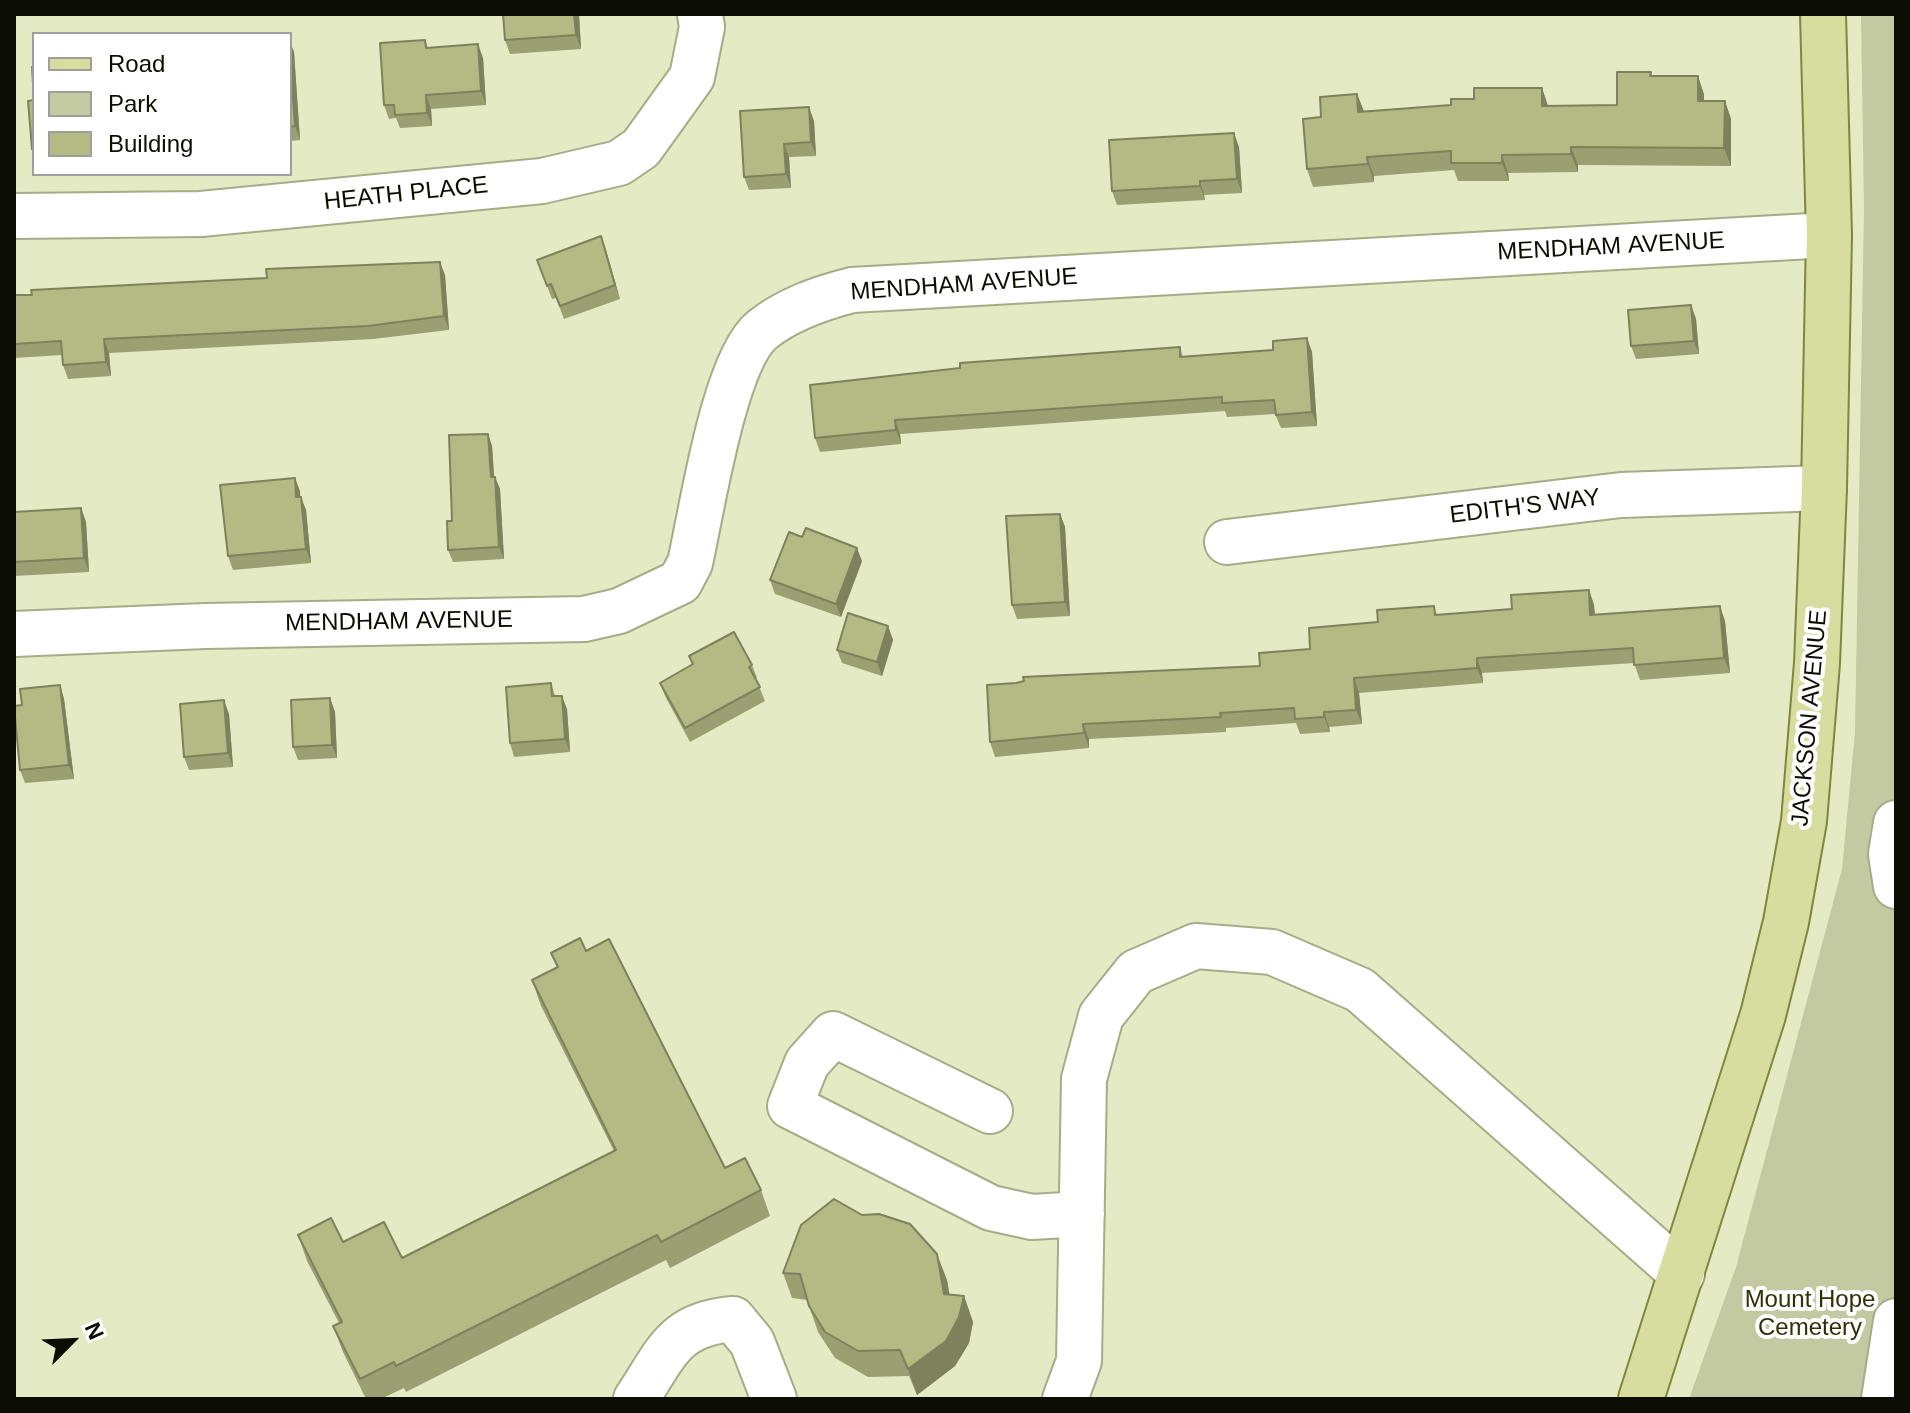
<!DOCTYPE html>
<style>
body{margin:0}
#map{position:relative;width:1910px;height:1413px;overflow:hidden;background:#e4eac4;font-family:Arial,sans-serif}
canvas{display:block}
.frame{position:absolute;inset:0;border:16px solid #0c0e03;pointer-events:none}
.legend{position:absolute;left:32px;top:32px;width:260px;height:144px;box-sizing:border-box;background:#fff;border:2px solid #9e9f9a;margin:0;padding:10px 14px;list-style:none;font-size:24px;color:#0c0e03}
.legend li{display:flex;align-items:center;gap:16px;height:40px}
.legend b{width:40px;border:2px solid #9e9f9a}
.north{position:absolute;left:32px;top:1301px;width:80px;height:80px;-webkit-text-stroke:6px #fff;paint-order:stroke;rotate:66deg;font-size:22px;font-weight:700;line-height:32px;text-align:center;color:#0c0e03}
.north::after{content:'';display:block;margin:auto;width:28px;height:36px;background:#0c0e03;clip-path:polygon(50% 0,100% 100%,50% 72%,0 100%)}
</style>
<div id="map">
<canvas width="1910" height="1413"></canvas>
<div class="frame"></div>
<ul class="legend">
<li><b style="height:10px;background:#d7dd9e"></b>Road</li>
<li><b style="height:22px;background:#c3c9a1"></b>Park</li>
<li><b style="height:22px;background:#b3ba84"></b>Building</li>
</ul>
<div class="north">N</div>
</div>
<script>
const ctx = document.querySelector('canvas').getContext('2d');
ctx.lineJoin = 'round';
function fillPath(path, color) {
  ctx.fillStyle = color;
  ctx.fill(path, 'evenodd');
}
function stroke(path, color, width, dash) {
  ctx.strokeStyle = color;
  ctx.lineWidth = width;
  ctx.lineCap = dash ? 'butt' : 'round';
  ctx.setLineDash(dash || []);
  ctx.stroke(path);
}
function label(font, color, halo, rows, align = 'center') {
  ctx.font = font + ' Arial,sans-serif';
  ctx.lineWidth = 8;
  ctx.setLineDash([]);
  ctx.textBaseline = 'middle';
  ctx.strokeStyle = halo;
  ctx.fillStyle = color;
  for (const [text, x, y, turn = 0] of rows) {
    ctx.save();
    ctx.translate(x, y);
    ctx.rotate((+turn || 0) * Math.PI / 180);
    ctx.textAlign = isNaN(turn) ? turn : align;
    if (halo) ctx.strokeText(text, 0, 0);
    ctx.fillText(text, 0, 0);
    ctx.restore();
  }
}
fillPath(new Path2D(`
 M 1861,14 L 1896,14 L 1896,1399 L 1689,1399 L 1736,1267 L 1842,869 L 1855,732 L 1864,210 Z`), '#c3c9a1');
const minor = new Path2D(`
 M 14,216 L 201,214 L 542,181 L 619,163 L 641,148 L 692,77 L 702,27 L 700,14
 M 1227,542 L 1621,495 L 1824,488
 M 14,634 L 205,626 L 584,619 L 619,611 L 680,582 L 690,563 C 702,510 724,361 762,330 C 788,309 821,298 852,290 L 1829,235
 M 1896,823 L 1891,854 L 1896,886
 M 990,1111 L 833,1034 L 807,1063 L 790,1106 L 991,1208 L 1032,1217 L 1082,1214
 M 636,1399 C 667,1353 673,1324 733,1319 L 752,1342 L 774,1399
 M 1065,1399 L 1079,1361 L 1084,1079 L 1101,1016 L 1136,972 L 1196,946 L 1272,952 L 1360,990 L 1682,1274
 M 1884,1399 L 1896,1321`);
const major = new Path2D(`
 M 1641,1399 L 1763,1015 L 1786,922 L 1804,821 L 1817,663 L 1824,488 L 1829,235 L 1823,14`);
stroke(minor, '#a7ac88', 48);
stroke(major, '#7f863e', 48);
stroke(minor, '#fff', 44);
stroke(major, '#d7dd9e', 44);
fillPath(new Path2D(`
 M 579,14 L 581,49 L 510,54 L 505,40 Z
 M 425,40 L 428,48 L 483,58 L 486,105 L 431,109 L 432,126 L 400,128 L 396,118 L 389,119 L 384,105 Z
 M 290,42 L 294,52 L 300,140 L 290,141 Z
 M 1651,72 L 1652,76 L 1704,94 L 1704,101 L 1725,101 L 1731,119 L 1731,166 L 1578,165 L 1578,172 L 1508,173 L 1509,181 L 1458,181 L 1454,170 L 1374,176 L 1374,182 L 1313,187 L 1307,169 L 1321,117 L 1357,94 L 1364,111 L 1451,105 L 1474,99 L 1542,88 L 1548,106 L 1617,105 Z
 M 740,111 L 814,121 L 816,156 L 789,157 L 791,188 L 749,190 L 744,177 Z
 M 1239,147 L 1242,193 L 1204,195 L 1205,200 L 1117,205 L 1112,191 Z
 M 601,236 L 620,299 L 564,319 L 556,298 L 552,299 L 537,260 Z
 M 445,275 L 449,330 L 373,339 L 109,353 L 111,376 L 68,379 L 63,365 L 62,355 L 14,358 L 14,295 Z
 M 1691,305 L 1696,319 L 1699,354 L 1636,359 L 1631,346 Z
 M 1307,338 L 1312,352 L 1317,426 L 1281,428 L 1275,414 L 1227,417 L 1225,411 L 900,434 L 901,444 L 820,452 L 815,438 L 1180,347 L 1183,357 L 1273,350 Z
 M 488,434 L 492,446 L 494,477 L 500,489 L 504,559 L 453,562 L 448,550 L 452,521 Z
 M 300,491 L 300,497 L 306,510 L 311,563 L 233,570 L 228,556 Z
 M 81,508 L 86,522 L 89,572 L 14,576 L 14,512 Z
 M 1060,514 L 1065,527 L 1070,616 L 1017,619 L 1012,605 Z
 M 862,561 L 841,617 L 775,594 L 770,580 Z
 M 1589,590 L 1594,605 L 1595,615 L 1725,621 L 1730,673 L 1640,680 L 1634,663 L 1482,673 L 1483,683 L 1359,693 L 1362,724 L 1329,727 L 1330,732 L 1300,734 L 1296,723 L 1226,728 L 1226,732 L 1089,739 L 1089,748 L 995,757 L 990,742 L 1260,666 L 1310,649 L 1378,622 L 1434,606 L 1437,615 L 1512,609 Z
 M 888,626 L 893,640 L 882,676 L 842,663 L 837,650 Z
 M 689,656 L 752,665 L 757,678 L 756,679 L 765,701 L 690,742 L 665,696 L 660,683 L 692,665 Z
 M 551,683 L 555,696 L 567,709 L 570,752 L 514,757 L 510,743 Z
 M 60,685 L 64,699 L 74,779 L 25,783 L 20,770 L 22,705 Z
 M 330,698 L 335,712 L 337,758 L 298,760 L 293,747 Z
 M 229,714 L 233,767 L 189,770 L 184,757 Z
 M 586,951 L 725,1168 L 761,1190 L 770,1216 L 670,1268 L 666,1260 L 406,1392 L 404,1388 L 381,1399 L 366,1399 L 343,1352 L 333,1326 L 339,1323 L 307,1261 L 298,1235 L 343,1242 L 402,1258 L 614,1151 L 541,1006 L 532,980 L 557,968 L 551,953 Z
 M 783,1273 L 947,1280 L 949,1295 L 964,1296 L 973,1322 L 969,1343 L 955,1366 L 917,1395 L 909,1376 L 868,1377 L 835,1358 L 818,1332 L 807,1300 L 792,1298 Z`), '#9aa072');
fillPath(new Path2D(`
 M 574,14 L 579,14 L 581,49 L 576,35 Z
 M 290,42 L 294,52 L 300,140 L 295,126 Z
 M 478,44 L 483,58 L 486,105 L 481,91 Z
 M 1698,76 L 1704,94 L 1704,120 L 1698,101 Z
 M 1542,88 L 1548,106 L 1542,106 Z
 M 1357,94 L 1364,112 L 1358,112 Z
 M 426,95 L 431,109 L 432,126 L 427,113 Z
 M 1725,101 L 1731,119 L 1731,166 L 1724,148 Z
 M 809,107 L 814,121 L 816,156 L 811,142 Z
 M 1234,133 L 1239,147 L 1242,193 L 1237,179 Z
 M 784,144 L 789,157 L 791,188 L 786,174 Z
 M 1571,147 L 1578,165 L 1578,172 L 1571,154 Z
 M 1502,155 L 1508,173 L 1509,181 L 1502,163 Z
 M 1367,157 L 1374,176 L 1374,182 L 1368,164 Z
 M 1200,181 L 1204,195 L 1205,200 L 1200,186 Z
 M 601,236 L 606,250 L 620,299 L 615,285 Z
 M 440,262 L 445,275 L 449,330 L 444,316 Z
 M 1691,305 L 1696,319 L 1699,354 L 1694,341 Z
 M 1307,338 L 1312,352 L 1317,426 L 1312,412 Z
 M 104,339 L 109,353 L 111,376 L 106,362 Z
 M 895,420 L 900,434 L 901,444 L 896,430 Z
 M 488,434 L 492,446 L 495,489 L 491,477 Z
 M 495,477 L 500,489 L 504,559 L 499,547 Z
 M 295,478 L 300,491 L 301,511 L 296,497 Z
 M 301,497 L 306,510 L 311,563 L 306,549 Z
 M 81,508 L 86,522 L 89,572 L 84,558 Z
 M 1060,514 L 1065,527 L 1070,616 L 1065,602 Z
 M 857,548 L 862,561 L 841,617 L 836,604 Z
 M 1589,590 L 1594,605 L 1596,630 L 1590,615 Z
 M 1720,606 L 1725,621 L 1730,673 L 1724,658 Z
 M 888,626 L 893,640 L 882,676 L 877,662 Z
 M 1477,658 L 1482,673 L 1483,683 L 1477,668 Z
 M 1354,678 L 1359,693 L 1362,724 L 1356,710 Z
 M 60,685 L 64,699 L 74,779 L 69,765 Z
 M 562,696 L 567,709 L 570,752 L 565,739 Z
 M 330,698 L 335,712 L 337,758 L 332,745 Z
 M 224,700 L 229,714 L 233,767 L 228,753 Z
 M 1324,712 L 1329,727 L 1330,732 L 1324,717 Z
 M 1083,724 L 1089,739 L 1089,748 L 1084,733 Z
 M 937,1254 L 947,1280 L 954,1320 L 944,1294 Z
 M 964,1296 L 973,1322 L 969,1343 L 955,1366 L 917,1395 L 908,1369 Z`), '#7d825c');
const building = new Path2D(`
 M 503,14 L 574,14 L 576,35 L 505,40 Z
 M 425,40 L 426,48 L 478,44 L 481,91 L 426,95 L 427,113 L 395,115 L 394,105 L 384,105 L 380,43 Z
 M 290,59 L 295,126 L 290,127 Z
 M 32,67 L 34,67 L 34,149 L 32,149 L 28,101 L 34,100 Z
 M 1617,72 L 1651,72 L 1650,76 L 1698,76 L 1698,101 L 1725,101 L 1724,148 L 1571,147 L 1571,154 L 1502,155 L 1502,163 L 1451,163 L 1451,151 L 1367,157 L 1368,164 L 1307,169 L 1303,119 L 1321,117 L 1320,97 L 1357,94 L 1358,112 L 1451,105 L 1451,99 L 1474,99 L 1474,88 L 1542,88 L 1542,106 L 1617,105 Z
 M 809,107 L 811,142 L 784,144 L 786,174 L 744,177 L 740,111 Z
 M 1234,133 L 1237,179 L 1200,181 L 1200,186 L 1112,191 L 1109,140 Z
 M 601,236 L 615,285 L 560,306 L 551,284 L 547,286 L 537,260 Z
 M 440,262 L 444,316 L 368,326 L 104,339 L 106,362 L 63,365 L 61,341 L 14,344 L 14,295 L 32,295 L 31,290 L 267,278 L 266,269 Z
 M 1691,305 L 1694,341 L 1631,346 L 1628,310 Z
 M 1307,338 L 1312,412 L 1276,415 L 1274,400 L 1222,403 L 1222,397 L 895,420 L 896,430 L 815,438 L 810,385 L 960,368 L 960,363 L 1180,347 L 1180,357 L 1273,350 L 1273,341 Z
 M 488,434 L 491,477 L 495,477 L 499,547 L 448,550 L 447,521 L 452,521 L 449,435 Z
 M 295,478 L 296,497 L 301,497 L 306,549 L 228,556 L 220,485 Z
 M 81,508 L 84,558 L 14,562 L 14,512 Z
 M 1060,514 L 1065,602 L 1012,605 L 1006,516 Z
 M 806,528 L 857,548 L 836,604 L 770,580 L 789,532 L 802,537 Z
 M 1589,590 L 1590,615 L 1720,606 L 1724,658 L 1634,665 L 1633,648 L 1477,658 L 1477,668 L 1354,678 L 1356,710 L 1324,712 L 1324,717 L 1295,719 L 1294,708 L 1220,713 L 1221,717 L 1083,724 L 1084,733 L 990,742 L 987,685 L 1016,683 L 1024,681 L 1023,677 L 1260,666 L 1259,653 L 1310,649 L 1309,628 L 1378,622 L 1377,610 L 1434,606 L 1435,615 L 1512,609 L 1511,595 Z
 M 848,613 L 888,626 L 877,662 L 837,650 Z
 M 734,632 L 752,665 L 749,667 L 760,687 L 685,728 L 660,683 L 693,664 L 689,656 Z
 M 551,683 L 552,696 L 562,696 L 565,739 L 510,743 L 506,687 Z
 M 60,685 L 69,765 L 20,770 L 14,706 L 22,705 L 20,689 Z
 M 330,698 L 332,745 L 293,747 L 291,700 Z
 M 224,700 L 228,753 L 184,757 L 180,704 Z
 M 580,938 L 586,951 L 609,939 L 725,1168 L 745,1158 L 761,1190 L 661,1242 L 657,1235 L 396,1366 L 394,1362 L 360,1379 L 333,1326 L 342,1322 L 298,1235 L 331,1218 L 343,1242 L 384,1222 L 402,1258 L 616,1150 L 532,980 L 558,967 L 551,953 Z
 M 834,1199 L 862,1215 L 879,1214 L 910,1224 L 937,1254 L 944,1294 L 964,1296 L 959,1317 L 946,1341 L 908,1369 L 900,1350 L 858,1351 L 825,1332 L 809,1306 L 800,1274 L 783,1273 L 801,1225 Z`);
fillPath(building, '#b3ba84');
stroke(building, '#7d825c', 2);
label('24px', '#0c0e03', '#fff', [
 ["HEATH PLACE",406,194,-6],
 ["MENDHAM AVENUE",1611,247,-3],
 ["MENDHAM AVENUE",964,285,-4],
 ["EDITH'S WAY",1525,507,-7],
 ["MENDHAM AVENUE",399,622,-1],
 ["JACKSON AVENUE",1810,718,-85]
]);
label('24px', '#2e3106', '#fff', [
 ["Mount Hope",1810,1300],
 ["Cemetery",1810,1328]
]);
</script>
